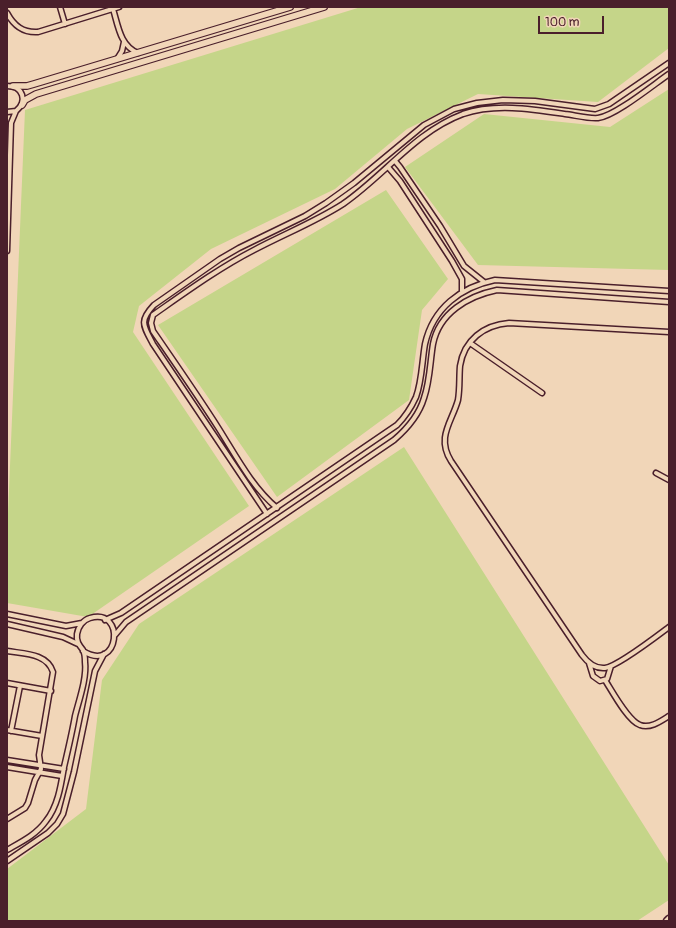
<!DOCTYPE html>
<style>
body{margin:0}
#map{position:relative;width:676px;height:928px;overflow:hidden;background:#f1d6b8;font-family:Pangolin,sans-serif}
canvas{display:block}
.frame{position:absolute;inset:0;border:8px solid #4a1f2b;pointer-events:none}
.scale{position:absolute;left:538px;top:16px;width:66px;height:18px;box-sizing:border-box;border:2px solid #4a1f2b;border-top:0;padding-left:5px;font-size:12px;line-height:14px;white-space:nowrap;color:#4a1f2b;-webkit-text-stroke:3px #f1d6b8;paint-order:stroke}
</style>
<div id="map">
<canvas width="676" height="928"></canvas>
<div class="frame"></div>
<div class="scale">100 m</div>
</div>
<script>
const ctx = document.querySelector('canvas').getContext('2d');
ctx.lineJoin = 'round';
function fillPath(path, color) {
  ctx.fillStyle = color;
  ctx.fill(path, 'evenodd');
}
function stroke(path, color, width, dash) {
  ctx.strokeStyle = color;
  ctx.lineWidth = width;
  ctx.lineCap = dash ? 'butt' : 'round';
  ctx.setLineDash(dash || []);
  ctx.stroke(path);
}
fillPath(new Path2D(`
 M 361,7 L 669,7 L 669,48 L 598,102 L 478,94 L 407,129 L 335,189 L 211,249 L 139,306 L 133,332 L 249,506 L 88,617 L 7,603 L 7,537 L 25,110 Z
 M 669,89 L 669,270 L 478,265 L 405,167 L 484,114 L 610,127 Z
 M 386,190 L 448,279 L 422,310 L 409,400 L 277,497 L 158,325 Z
 M 404,447 L 669,865 L 669,900 L 637,921 L 7,921 L 7,869 L 86,809 L 102,680 L 139,624 Z`), '#c5d589');
const street = new Path2D(`
 M 60,7 L 65,24
 M 113,9 C 118,25 120,46 138,53
 M 7,13 C 14,26 23,33 38,32 L 119,7
 M 117,59 L 122,51 L 124,42
 M 7,86 C 23,86 28,101 16,111 L 7,112
 M 395,161 L 400,167 L 440,226 L 464,266 L 484,282
 M 388,167 L 400,181 L 452,261 L 462,279 L 462,291
 M 7,251 L 11,123 L 16,111
 M 669,332 L 509,323 C 484,325 464,340 460,366 C 459,377 460,388 458,400 C 452,422 436,437 451,461 L 582,655 C 588,663 595,669 605,668 C 618,666 657,636 669,627
 M 470,343 L 542,393
 M 656,473 L 669,480
 M 277,508 C 252,487 236,456 219,429 C 198,396 175,363 153,331 L 151,323 L 153,315 C 186,292 219,268 254,250 C 284,234 315,222 343,204 C 385,175 415,132 463,114 C 495,103 532,109 565,114 C 574,115 589,119 598,118 C 615,116 653,85 669,74
 M 267,514 L 153,344 C 143,325 139,321 154,305 L 220,259 L 239,248 L 305,216 L 326,203 L 354,183 L 424,125 L 454,109 L 477,103 L 503,100 L 535,101 L 595,109 L 609,104 L 669,63
 M 7,614 L 66,626 L 82,623
 M 105,620 L 121,613 L 397,425 C 405,417 411,408 416,397 C 422,381 422,361 425,344 C 433,308 461,287 495,280 L 669,291
 M 7,624 L 63,637 L 78,644
 M 115,635 L 126,622 L 394,440 C 408,428 419,415 424,398 C 430,381 430,362 433,344 C 439,313 468,296 497,290 L 669,302
 M 7,651 C 24,654 47,653 53,672 L 39,755 L 41,769 L 35,780 L 28,803 L 25,808 L 7,819
 M 589,663 L 593,676 L 600,681 L 607,679 L 611,666
 M 605,680 C 612,691 628,721 640,725 C 650,729 661,721 669,716
 M 7,683 L 51,691
 M 7,730 L 42,736
 M 11,731 L 20,686
 M 7,760 L 64,769
 M 7,767 L 62,776
 M 7,850 C 21,842 36,835 46,821 C 58,806 61,785 64,767 C 68,750 72,733 75,716 C 79,700 87,678 85,662 C 85,659 85,654 83,650 C 79,645 76,641 77,634 C 78,627 83,620 90,618 C 126,607 120,674 83,651
 M 7,861 L 48,833 L 57,824 L 63,814 L 74,772 L 95,671 L 104,654`);
const secondary = new Path2D(`
 M 13,86 L 27,86 L 34,84 L 290,7
 M 22,105 L 25,100 L 36,94 L 324,7`);
const primary = new Path2D(`
 M 667,921 L 669,919`);
stroke(street, '#4a1f2b', 7);
stroke(secondary, '#4a1f2b', 8);
stroke(primary, '#4a1f2b', 9);
stroke(street, '#f1d6b8', 4);
stroke(secondary, '#f1d6b8', 5.5);
stroke(primary, '#f1d6b8', 6);
</script>
